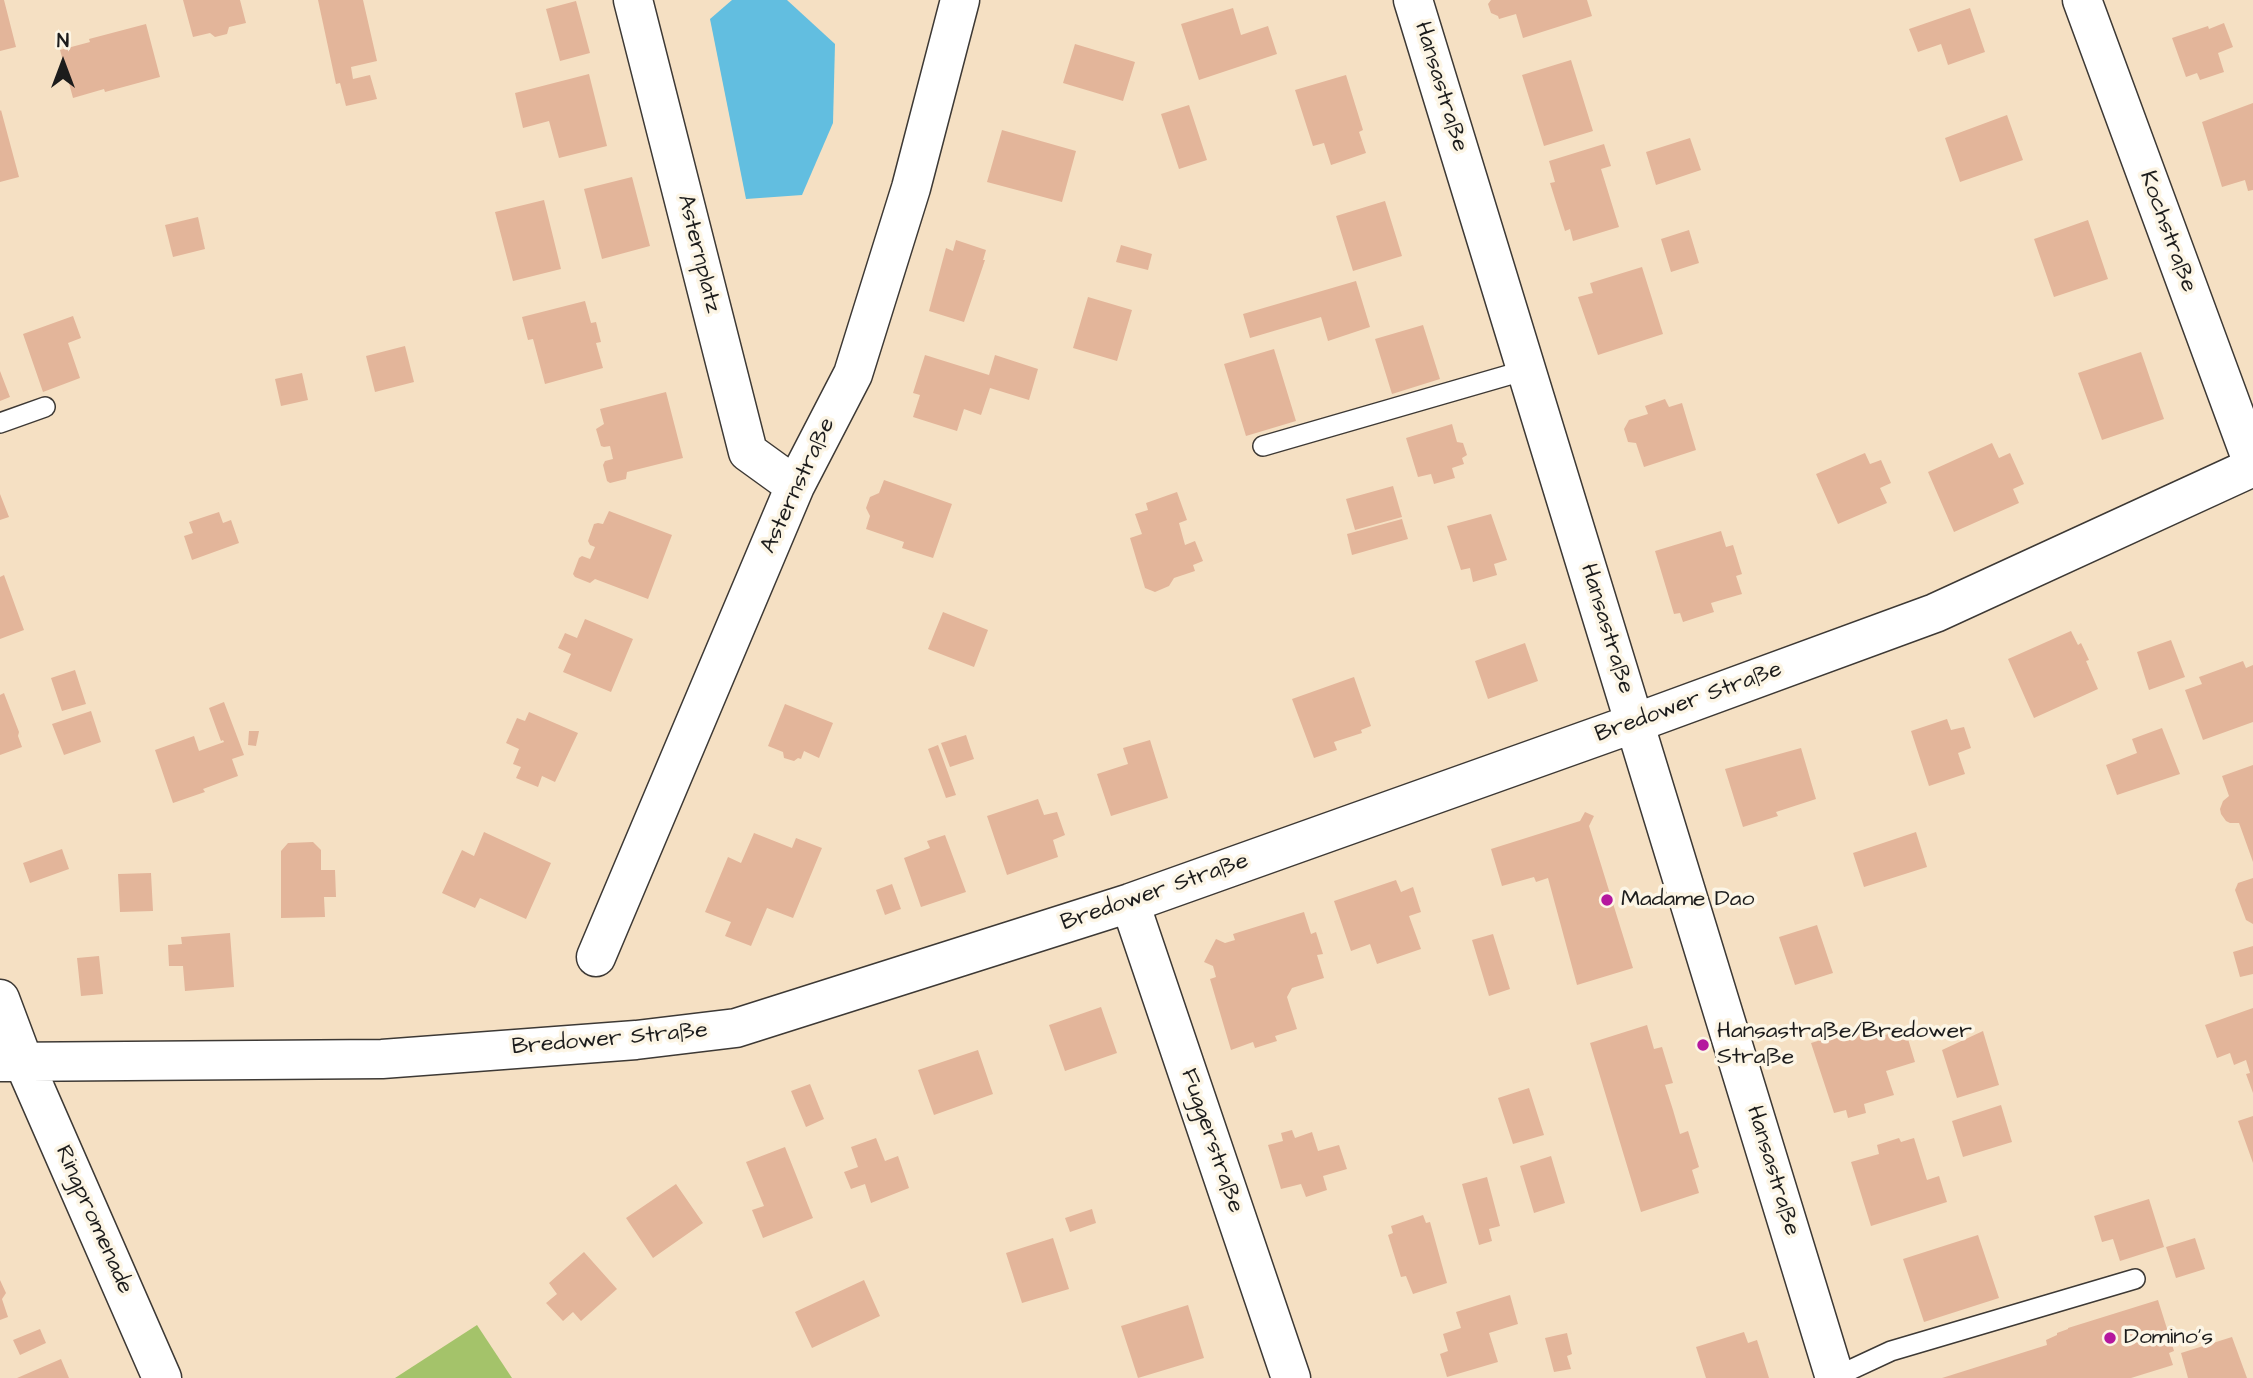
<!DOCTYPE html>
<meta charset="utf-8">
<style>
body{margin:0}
#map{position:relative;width:2253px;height:1378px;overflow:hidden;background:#f5e0c3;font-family:"Architects Daughter",sans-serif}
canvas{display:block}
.north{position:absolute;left:28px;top:28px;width:70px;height:70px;-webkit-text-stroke:5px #fcf5e5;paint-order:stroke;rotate:0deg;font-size:19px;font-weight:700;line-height:28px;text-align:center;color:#1c1c1c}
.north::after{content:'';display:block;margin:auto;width:24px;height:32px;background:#1c1c1c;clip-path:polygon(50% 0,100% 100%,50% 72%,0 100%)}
</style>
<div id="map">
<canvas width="2253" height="1378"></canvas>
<div class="north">N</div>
</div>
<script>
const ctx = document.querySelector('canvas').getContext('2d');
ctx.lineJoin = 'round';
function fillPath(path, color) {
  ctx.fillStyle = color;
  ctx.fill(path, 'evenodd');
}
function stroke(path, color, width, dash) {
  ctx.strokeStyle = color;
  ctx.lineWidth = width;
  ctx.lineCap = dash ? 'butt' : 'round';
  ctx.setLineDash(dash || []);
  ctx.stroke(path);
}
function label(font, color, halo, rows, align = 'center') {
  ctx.font = font + ' "Architects Daughter",sans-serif';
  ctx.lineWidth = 7;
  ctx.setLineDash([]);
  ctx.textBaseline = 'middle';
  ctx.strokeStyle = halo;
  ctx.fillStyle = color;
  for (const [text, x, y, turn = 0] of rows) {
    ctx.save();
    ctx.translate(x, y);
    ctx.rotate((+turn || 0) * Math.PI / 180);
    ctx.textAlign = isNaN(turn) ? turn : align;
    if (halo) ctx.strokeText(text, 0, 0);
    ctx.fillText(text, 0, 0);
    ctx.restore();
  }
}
fillPath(new Path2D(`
 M 477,1325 L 512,1378 L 395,1378 Z`), '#a4c36a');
fillPath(new Path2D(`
 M 732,0 L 787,0 L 835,44 L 833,123 L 802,195 L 746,199 L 710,19 Z`), '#62bee0');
fillPath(new Path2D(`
 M 0,0 L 4,0 L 16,47 L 0,51 Z
 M 183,0 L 240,0 L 246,23 L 229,27 L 227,34 L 215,37 L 210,33 L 193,37 Z
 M 318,0 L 363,0 L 377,61 L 351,67 L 353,79 L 370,75 L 377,99 L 346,106 L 340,83 L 336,84 Z
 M 1491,0 L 1587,0 L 1592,16 L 1523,38 L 1516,14 L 1499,19 L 1498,16 L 1491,13 L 1488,4 Z
 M 576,1 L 590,53 L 560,61 L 546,9 Z
 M 1233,8 L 1241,35 L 1268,26 L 1277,54 L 1199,80 L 1181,24 Z
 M 1970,8 L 1985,52 L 1948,65 L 1941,44 L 1918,52 L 1909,29 Z
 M 2224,23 L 2233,47 L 2218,53 L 2224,72 L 2200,80 L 2197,73 L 2186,77 L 2172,38 L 2208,26 L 2209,29 Z
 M 146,24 L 160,77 L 105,92 L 104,89 L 73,98 L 60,50 L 90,42 L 89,39 Z
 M 1075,44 L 1135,62 L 1123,101 L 1063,83 Z
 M 1571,60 L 1593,131 L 1544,146 L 1522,75 Z
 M 589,74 L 607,146 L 559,158 L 549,121 L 523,128 L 515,93 Z
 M 1346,75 L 1363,130 L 1359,132 L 1366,153 L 1331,165 L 1324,143 L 1313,146 L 1295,90 Z
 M 2253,103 L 2253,190 L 2248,191 L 2245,180 L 2222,187 L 2202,122 Z
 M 1189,105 L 1207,160 L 1179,169 L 1161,114 Z
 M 1,110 L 19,177 L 0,182 L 0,111 Z
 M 2007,115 L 2023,160 L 1960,182 L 1945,138 Z
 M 1002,130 L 1076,151 L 1062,202 L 987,182 Z
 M 1690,138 L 1701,170 L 1656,185 L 1646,152 Z
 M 1604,144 L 1611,166 L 1601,169 L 1619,227 L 1573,241 L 1570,229 L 1565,231 L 1550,183 L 1555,182 L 1549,161 Z
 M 632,177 L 650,246 L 602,259 L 584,189 Z
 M 544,200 L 561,269 L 513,281 L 495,212 Z
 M 1385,201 L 1402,256 L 1353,271 L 1336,216 Z
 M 198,217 L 205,249 L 173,257 L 165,225 Z
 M 2088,220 L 2108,279 L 2054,297 L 2034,239 Z
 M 1689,230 L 1699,263 L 1671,272 L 1661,239 Z
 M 956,240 L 986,250 L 983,260 L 985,260 L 964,322 L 929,311 L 946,248 L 953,251 Z
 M 1121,245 L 1152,254 L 1148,270 L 1116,262 Z
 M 1642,267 L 1663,334 L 1598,355 L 1578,297 L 1593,293 L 1590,283 Z
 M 1356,281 L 1370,327 L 1328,341 L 1321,317 L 1250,338 L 1243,314 Z
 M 1088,297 L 1132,310 L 1117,361 L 1073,348 Z
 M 585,301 L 591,323 L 596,322 L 601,342 L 596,343 L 603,368 L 545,384 L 533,339 L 528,340 L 522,317 Z
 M 73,316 L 81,338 L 68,343 L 80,378 L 43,392 L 23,334 Z
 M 1423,325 L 1440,379 L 1392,394 L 1375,339 Z
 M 405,346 L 414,382 L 375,392 L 366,356 Z
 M 1274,349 L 1296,421 L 1246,436 L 1224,364 Z
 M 2141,352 L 2164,419 L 2102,440 L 2078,373 Z
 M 925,355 L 989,375 L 995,355 L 1038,369 L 1029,400 L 990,388 L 981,415 L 964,409 L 957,431 L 913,417 L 920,395 L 913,393 Z
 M 0,371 L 10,397 L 0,401 Z
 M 302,373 L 308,400 L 281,406 L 275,379 Z
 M 666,392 L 683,458 L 627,472 L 626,479 L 610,483 L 607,481 L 603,465 L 605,461 L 613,459 L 610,446 L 604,447 L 601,446 L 596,429 L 604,424 L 600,409 Z
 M 1665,399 L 1669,407 L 1682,403 L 1696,450 L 1644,467 L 1636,443 L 1628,442 L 1624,429 L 1629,420 L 1648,414 L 1645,406 Z
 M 1452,424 L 1457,442 L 1463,443 L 1467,455 L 1462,458 L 1464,464 L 1452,468 L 1455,478 L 1434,484 L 1431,474 L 1418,477 L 1406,438 Z
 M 1992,443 L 1999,458 L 2010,453 L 2024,484 L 2013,489 L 2019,503 L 1954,532 L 1928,472 Z
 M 1865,453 L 1870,464 L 1881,460 L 1891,483 L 1880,488 L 1887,503 L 1838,524 L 1816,474 Z
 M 884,480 L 952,504 L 933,558 L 902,548 L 904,542 L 866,529 L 870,516 L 866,508 L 870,497 L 879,493 Z
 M 1393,486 L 1402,517 L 1355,530 L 1346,499 Z
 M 1177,492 L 1187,520 L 1179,523 L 1185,545 L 1195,541 L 1203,561 L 1193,565 L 1195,571 L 1174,578 L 1169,586 L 1155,592 L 1145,588 L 1130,538 L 1142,534 L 1135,514 L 1148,510 L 1146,503 Z
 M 0,494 L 9,517 L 0,520 Z
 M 609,511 L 672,535 L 648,599 L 595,579 L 590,583 L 575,577 L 573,574 L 579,558 L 582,556 L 590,559 L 595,547 L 590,545 L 588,541 L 594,524 L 598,523 L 603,524 Z
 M 219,512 L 223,523 L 231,520 L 239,543 L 192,560 L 184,536 L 193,533 L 189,522 Z
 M 1491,514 L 1507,560 L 1494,564 L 1497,575 L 1473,582 L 1470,568 L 1461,570 L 1447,526 Z
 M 1402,519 L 1408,539 L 1352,555 L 1347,534 Z
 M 1721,531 L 1726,547 L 1733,545 L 1742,574 L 1736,576 L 1742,594 L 1711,603 L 1714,612 L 1683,622 L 1680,613 L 1674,614 L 1655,551 Z
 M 4,575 L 24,630 L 0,639 L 0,577 Z
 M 943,612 L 988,630 L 974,667 L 928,649 Z
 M 585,619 L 633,639 L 611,692 L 563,672 L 571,654 L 558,648 L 565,633 L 577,638 Z
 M 2071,631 L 2078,645 L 2081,643 L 2089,660 L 2086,661 L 2098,689 L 2034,718 L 2008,659 Z
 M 2171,640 L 2185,677 L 2149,690 L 2137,652 Z
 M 1525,643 L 1538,681 L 1488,699 L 1475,661 Z
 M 2243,661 L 2246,668 L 2253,665 L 2253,722 L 2203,740 L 2185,690 L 2202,684 L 2199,677 Z
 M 75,670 L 86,704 L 62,711 L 51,678 Z
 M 1354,677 L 1371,726 L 1361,730 L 1362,733 L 1334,742 L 1337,750 L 1314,758 L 1292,699 Z
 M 4,693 L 19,732 L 18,736 L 22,747 L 0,755 L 0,695 Z
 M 224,702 L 244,755 L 232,759 L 238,776 L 203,789 L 205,792 L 173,803 L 155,750 L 194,736 L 199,751 L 224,742 L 223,740 L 221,741 L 209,708 Z
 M 785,704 L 833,723 L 819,758 L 804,751 L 801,759 L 798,758 L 794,761 L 784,758 L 783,752 L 768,746 Z
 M 91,711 L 101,742 L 64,755 L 52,724 Z
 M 529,712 L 578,733 L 555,782 L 542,776 L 538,787 L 516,778 L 521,767 L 513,764 L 519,749 L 506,743 L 517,718 L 525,721 Z
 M 1947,719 L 1951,730 L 1964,727 L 1971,748 L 1958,753 L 1965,774 L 1929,786 L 1911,731 Z
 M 2162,728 L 2180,774 L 2117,795 L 2106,765 L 2137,753 L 2132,739 Z
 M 249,731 L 259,731 L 256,746 L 248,745 Z
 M 966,735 L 974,759 L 950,767 L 941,743 Z
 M 1150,740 L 1168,798 L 1111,816 L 1097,774 L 1128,764 L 1123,748 Z
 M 938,745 L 956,795 L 946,798 L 928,749 Z
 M 1801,748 L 1816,799 L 1776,812 L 1778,816 L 1743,827 L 1725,769 Z
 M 2253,765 L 2253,862 L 2239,823 L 2230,823 L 2226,821 L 2221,814 L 2220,809 L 2223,801 L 2229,796 L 2222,776 Z
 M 1038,799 L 1044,815 L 1057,812 L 1065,835 L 1053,840 L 1058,857 L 1007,875 L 987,816 Z
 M 1585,812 L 1594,816 L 1589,826 L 1633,968 L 1577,985 L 1548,878 L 1536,882 L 1534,877 L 1502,886 L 1491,849 L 1580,821 Z
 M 484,832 L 551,863 L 526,919 L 480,898 L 475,908 L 442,893 L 462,850 L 474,856 Z
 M 1916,832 L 1927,867 L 1864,887 L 1853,853 Z
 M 754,833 L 792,848 L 796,838 L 822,848 L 793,918 L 767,908 L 751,946 L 725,936 L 731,922 L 705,912 L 728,857 L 741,863 Z
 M 945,835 L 966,892 L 921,907 L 904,858 L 930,848 L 927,841 Z
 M 313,842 L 321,850 L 321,870 L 335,870 L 336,897 L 324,897 L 325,917 L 281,918 L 281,851 L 288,843 Z
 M 62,849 L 69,869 L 30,883 L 23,863 Z
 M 151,873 L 153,911 L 120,912 L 118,874 Z
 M 2253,878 L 2253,924 L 2246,920 L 2235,890 L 2238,883 Z
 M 1396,880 L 1401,892 L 1413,887 L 1421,912 L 1409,916 L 1421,949 L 1377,964 L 1370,944 L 1351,951 L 1334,901 Z
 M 892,884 L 901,909 L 885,915 L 876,890 Z
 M 1304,912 L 1311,934 L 1316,932 L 1323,954 L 1317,955 L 1324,978 L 1292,988 L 1287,997 L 1297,1029 L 1275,1036 L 1277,1041 L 1255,1048 L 1253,1042 L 1231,1050 L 1210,979 L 1216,977 L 1213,966 L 1204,962 L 1216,939 L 1225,943 L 1235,940 L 1233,934 Z
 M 1817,925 L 1833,973 L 1795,985 L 1779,937 Z
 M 230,933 L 234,987 L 185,991 L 183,966 L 169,966 L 168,945 L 182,944 L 181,937 Z
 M 1493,934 L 1510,989 L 1489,996 L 1472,940 Z
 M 2253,946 L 2253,974 L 2240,977 L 2233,952 Z
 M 99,956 L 103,994 L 81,996 L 77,958 Z
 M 1101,1007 L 1117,1053 L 1065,1071 L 1049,1025 Z
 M 2253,1008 L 2253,1093 L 2246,1074 L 2250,1073 L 2246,1060 L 2234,1065 L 2230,1053 L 2217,1058 L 2205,1025 Z
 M 1647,1025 L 1654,1049 L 1662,1047 L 1673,1083 L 1665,1085 L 1673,1110 L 1680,1134 L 1688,1131 L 1699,1167 L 1692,1170 L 1699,1193 L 1641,1212 L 1590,1043 Z
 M 1871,1025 L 1875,1038 L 1905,1029 L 1915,1062 L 1886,1071 L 1894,1095 L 1864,1104 L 1866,1113 L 1848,1118 L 1846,1110 L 1834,1113 L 1811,1043 Z
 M 1983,1031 L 1999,1085 L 1957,1098 L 1942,1050 Z
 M 978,1050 L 993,1094 L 934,1115 L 918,1070 Z
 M 810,1084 L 824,1119 L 806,1127 L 791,1091 Z
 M 1529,1088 L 1544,1135 L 1513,1144 L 1498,1098 Z
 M 2001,1105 L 2012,1142 L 1963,1157 L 1952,1121 Z
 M 2253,1116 L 2253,1163 L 2238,1121 Z
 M 1292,1130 L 1295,1138 L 1312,1132 L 1318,1151 L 1339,1145 L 1347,1169 L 1323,1176 L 1327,1190 L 1306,1197 L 1301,1184 L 1281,1189 L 1268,1145 L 1283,1141 L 1281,1133 Z
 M 876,1138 L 885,1161 L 898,1156 L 909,1188 L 871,1203 L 865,1184 L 851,1189 L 844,1172 L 858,1167 L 851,1147 Z
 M 1899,1138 L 1901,1142 L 1914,1138 L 1927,1180 L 1939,1176 L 1947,1202 L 1871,1226 L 1851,1162 L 1879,1154 L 1877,1145 Z
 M 785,1147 L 813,1218 L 763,1238 L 752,1210 L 764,1206 L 746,1162 Z
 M 1551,1156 L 1565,1203 L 1534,1213 L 1520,1166 Z
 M 1487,1177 L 1500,1226 L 1489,1229 L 1492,1241 L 1479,1245 L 1462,1184 Z
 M 676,1184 L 703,1223 L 653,1258 L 626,1218 Z
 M 2149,1199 L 2164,1247 L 2120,1261 L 2113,1239 L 2102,1242 L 2094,1216 Z
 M 1092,1209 L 1096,1223 L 1070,1232 L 1065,1218 Z
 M 1423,1215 L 1426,1223 L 1430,1222 L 1447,1283 L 1413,1294 L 1406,1276 L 1401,1277 L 1388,1235 L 1393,1233 L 1391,1226 Z
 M 1978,1235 L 1999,1298 L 1924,1322 L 1903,1259 Z
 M 1053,1238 L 1069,1289 L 1022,1303 L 1006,1253 Z
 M 2195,1238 L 2205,1269 L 2176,1278 L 2166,1247 Z
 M 584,1252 L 617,1289 L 581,1321 L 573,1312 L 563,1321 L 546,1303 L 557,1294 L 549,1283 Z
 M 0,1280 L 6,1293 L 2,1299 L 8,1317 L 0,1320 Z
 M 864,1280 L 880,1316 L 812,1348 L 795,1312 Z
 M 1510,1295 L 1518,1324 L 1489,1333 L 1498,1362 L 1447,1377 L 1440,1354 L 1448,1351 L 1443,1334 L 1461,1328 L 1456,1312 Z
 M 2158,1300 L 2174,1351 L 2169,1353 L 2173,1365 L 2131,1378 L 1942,1378 L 2047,1345 L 2046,1340 L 2057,1335 L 2057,1333 L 2068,1329 L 2068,1328 Z
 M 1188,1305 L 1204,1358 L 1138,1378 L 1121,1326 Z
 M 40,1329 L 46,1343 L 20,1355 L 13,1340 Z
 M 1744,1332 L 1748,1343 L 1757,1340 L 1769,1378 L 1706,1378 L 1696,1347 Z
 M 1567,1333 L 1572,1354 L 1567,1356 L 1571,1369 L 1554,1372 L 1545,1338 Z
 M 2232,1337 L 2247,1378 L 2188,1378 L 2181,1353 Z
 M 61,1359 L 69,1378 L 17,1378 Z`), '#e3b59a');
const lane = new Path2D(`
 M 0,423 L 45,407
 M 1263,446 L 1526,370
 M 1835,1377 L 1891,1351 L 2135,1279`);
const street = new Path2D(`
 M 633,0 L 748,452 L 795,486
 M 1413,0 L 1835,1378
 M 2082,0 L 2253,464
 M 1130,903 L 1291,1378
 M 596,957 L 795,486 L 853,374 L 911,188 L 960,0
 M 0,999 L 24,1063 L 162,1378
 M 0,1062 L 382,1059 L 636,1040 L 736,1028 L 1130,903 L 1635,723 L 1935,613 L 2253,467`);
stroke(lane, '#3d3935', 22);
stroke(street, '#3d3935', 41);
stroke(lane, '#fff', 19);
stroke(street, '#fff', 38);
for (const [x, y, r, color] of [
 [1607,900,7,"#b5179e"],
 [1703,1045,7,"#b5179e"],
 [2110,1338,7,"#b5179e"]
]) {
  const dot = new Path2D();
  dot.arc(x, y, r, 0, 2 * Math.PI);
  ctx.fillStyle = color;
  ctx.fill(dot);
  stroke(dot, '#fcf5e5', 2.5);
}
label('23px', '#1c1c1c', '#fcf5e5', [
 ["Hansastraße",1440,87,73],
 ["Kochstraße",2167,232,70],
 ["Asternplatz",698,254,76],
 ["Asternstraße",799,486,-65],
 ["Hansastraße",1606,629,73],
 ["Bredower Straße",1689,703,-20],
 ["Bredower Straße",1155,893,-19],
 ["Bredower Straße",610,1040,-5],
 ["Fuggerstraße",1211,1141,71],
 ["Hansastraße",1772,1171,73],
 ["Ringpromenade",93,1220,66]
]);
label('23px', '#1c1c1c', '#fcf5e5', [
 ["Madame Dao",1621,900],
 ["Hansastraße/Bredower",1717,1032],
 ["Straße",1717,1058],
 ["Domino's",2124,1338]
], 'left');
</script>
